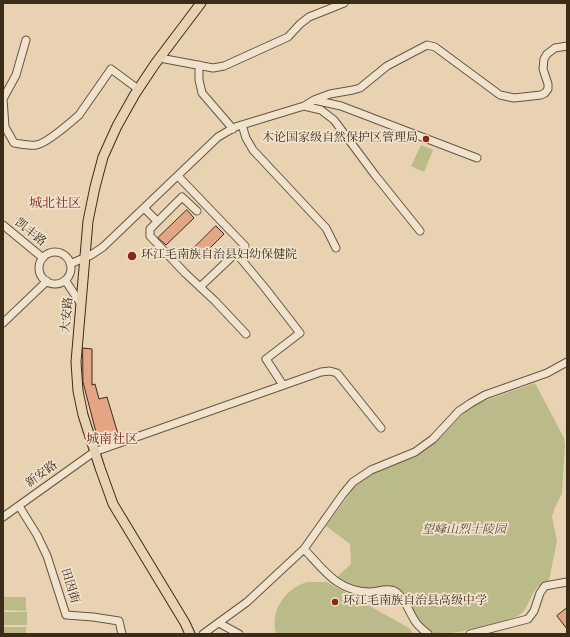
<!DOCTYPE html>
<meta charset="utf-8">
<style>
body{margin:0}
#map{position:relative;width:570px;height:637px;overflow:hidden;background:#e9d2b2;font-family:"IM FELL English",serif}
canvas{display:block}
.frame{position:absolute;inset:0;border:4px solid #3b2c1a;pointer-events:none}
</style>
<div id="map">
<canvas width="570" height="637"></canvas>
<div class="frame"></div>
</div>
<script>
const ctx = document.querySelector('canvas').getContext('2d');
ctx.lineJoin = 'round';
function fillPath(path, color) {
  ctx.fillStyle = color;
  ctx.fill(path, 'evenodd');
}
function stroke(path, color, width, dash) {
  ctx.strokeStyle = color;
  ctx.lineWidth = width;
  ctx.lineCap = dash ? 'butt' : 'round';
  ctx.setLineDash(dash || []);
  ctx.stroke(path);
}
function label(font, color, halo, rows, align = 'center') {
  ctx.font = font + ' "IM FELL English","Noto Serif SC",serif';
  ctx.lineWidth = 3.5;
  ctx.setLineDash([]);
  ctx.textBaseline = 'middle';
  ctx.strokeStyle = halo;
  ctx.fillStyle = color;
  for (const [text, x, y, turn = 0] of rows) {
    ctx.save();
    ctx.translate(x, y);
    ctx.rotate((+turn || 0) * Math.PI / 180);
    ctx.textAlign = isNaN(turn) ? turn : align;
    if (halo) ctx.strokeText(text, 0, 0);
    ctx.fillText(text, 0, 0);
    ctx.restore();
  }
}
fillPath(new Path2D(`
 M 421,145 L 433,150 L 424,172 L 411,166 Z
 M 535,383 L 564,438 L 565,445 L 562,493 L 554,510 L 552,517 L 557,541 L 549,580 L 547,583 C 545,584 541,585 539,586 C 532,590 529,607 521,614 C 510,622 445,637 432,634 C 420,629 406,602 399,591 L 361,589 L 354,587 L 336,578 L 351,564 L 350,544 L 326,526 L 354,488 L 361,480 L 371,474 L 427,449 L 443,435 L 466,411 L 478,403 Z
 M 307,582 L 327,582 L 409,628 L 414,634 L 276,634 C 270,610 285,589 307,582 Z
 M 3,597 L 26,597 L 26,611 L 3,610 Z
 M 3,612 L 27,612 L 27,625 L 3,625 Z
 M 3,627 L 26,627 L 26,634 L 3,634 Z`), '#babb89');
const building = new Path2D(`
 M 187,210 L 194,218 L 166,245 L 158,238 Z
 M 216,226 L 224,234 L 201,257 L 193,249 Z
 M 83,348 L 92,349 L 92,385 L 95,384 L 99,399 L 107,397 L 118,434 L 98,440 L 83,382 Z
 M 567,608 L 567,629 L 557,616 Z`);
fillPath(building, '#e3a584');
stroke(building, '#3b2c1a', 1);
const minor = new Path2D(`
 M 160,58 L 213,68 L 224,66 L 288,37 L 300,24 L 309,17 L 344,3
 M 199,65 L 199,80 L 202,93 L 233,129
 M 3,99 L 5,127 L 14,143 C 21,144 29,146 36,145 C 46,144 71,122 79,115 L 111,69 L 138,89
 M 3,99 L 16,75 L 26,40
 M 314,100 L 341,106 L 477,158
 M 304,106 L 321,110 L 334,120 L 375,175 L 420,231
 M 242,125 L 246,138 L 253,150 L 326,228 L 336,248
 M 178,176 L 245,246
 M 144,208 L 157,221
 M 197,211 L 182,197 L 150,229 L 150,236 L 185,273 L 215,301 L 246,334
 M 3,225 L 43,258
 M39 268a16 16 0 1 1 32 0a16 16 0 1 1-32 0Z
 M 70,264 L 91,255 L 103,247 L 218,137 L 235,127 L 304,106 L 314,100 L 330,94 L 353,90 L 360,88 L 387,66 L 427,45 L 435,47 L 500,95 L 514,98 L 541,95 L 545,93 L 548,89 L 548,84 L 543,69 L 544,59 L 547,54 L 555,48 L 567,46
 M 65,280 L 81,304
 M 200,287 L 236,253 L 265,288 L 300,333 L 266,359 L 283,385
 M 3,323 L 47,281
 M 19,506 L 37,535 L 47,556 L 66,615 L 93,617 L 119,621 L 122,634
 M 3,517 L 94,452 L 321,372 L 330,371 L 337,373 L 381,428
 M 304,549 C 324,570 337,591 369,592 C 377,592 389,587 396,592 C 405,598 409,612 415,621 C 418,626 423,630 428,634
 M 219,623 L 239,634
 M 203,634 L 247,602 L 304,549 L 343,494 L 353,482 L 371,470 L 415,452 L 433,439 L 459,411 L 471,403 L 485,395 L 547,373 L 567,362
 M 470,634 L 528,619 L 534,611 L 540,593 L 545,586 L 567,582`);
const major = new Path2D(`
 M 190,634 L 185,623 L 113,504 L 100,468 L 83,415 L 78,391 L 76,362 L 88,221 L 95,187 L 103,157 L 117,126 L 135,94 L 155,64 L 201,3`);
stroke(minor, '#665640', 9);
stroke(major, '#3b2c1a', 11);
stroke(minor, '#f1e2cd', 7);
stroke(major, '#e9d2b2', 9);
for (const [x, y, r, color] of [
 [426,139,4,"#8f2418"],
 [132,256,5,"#8f2418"],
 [335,602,4,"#8f2418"]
]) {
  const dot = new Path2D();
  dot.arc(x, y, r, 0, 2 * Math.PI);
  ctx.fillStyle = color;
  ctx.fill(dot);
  stroke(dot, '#f1e2cd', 1.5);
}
label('12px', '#3b2c1a', '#f1e2cd', [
 ["木论国家级自然保护区管理局",418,139,"right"],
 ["环江毛南族自治县妇幼保健院",141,256],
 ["环江毛南族自治县高级中学",343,602]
], 'left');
label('12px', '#3b2c1a', '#f1e2cd', [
 ["凯丰路",30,233,39],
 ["大安路",68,315,-85],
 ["新安路",42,475,-36],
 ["田因街",69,586,73]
]);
label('italic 12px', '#544930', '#f1e2cd', [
 ["望峰山烈士陵园",464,531]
]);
label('13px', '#7a1f14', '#f1e2cd', [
 ["城北社区",55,204],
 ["城南社区",112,440]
]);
</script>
